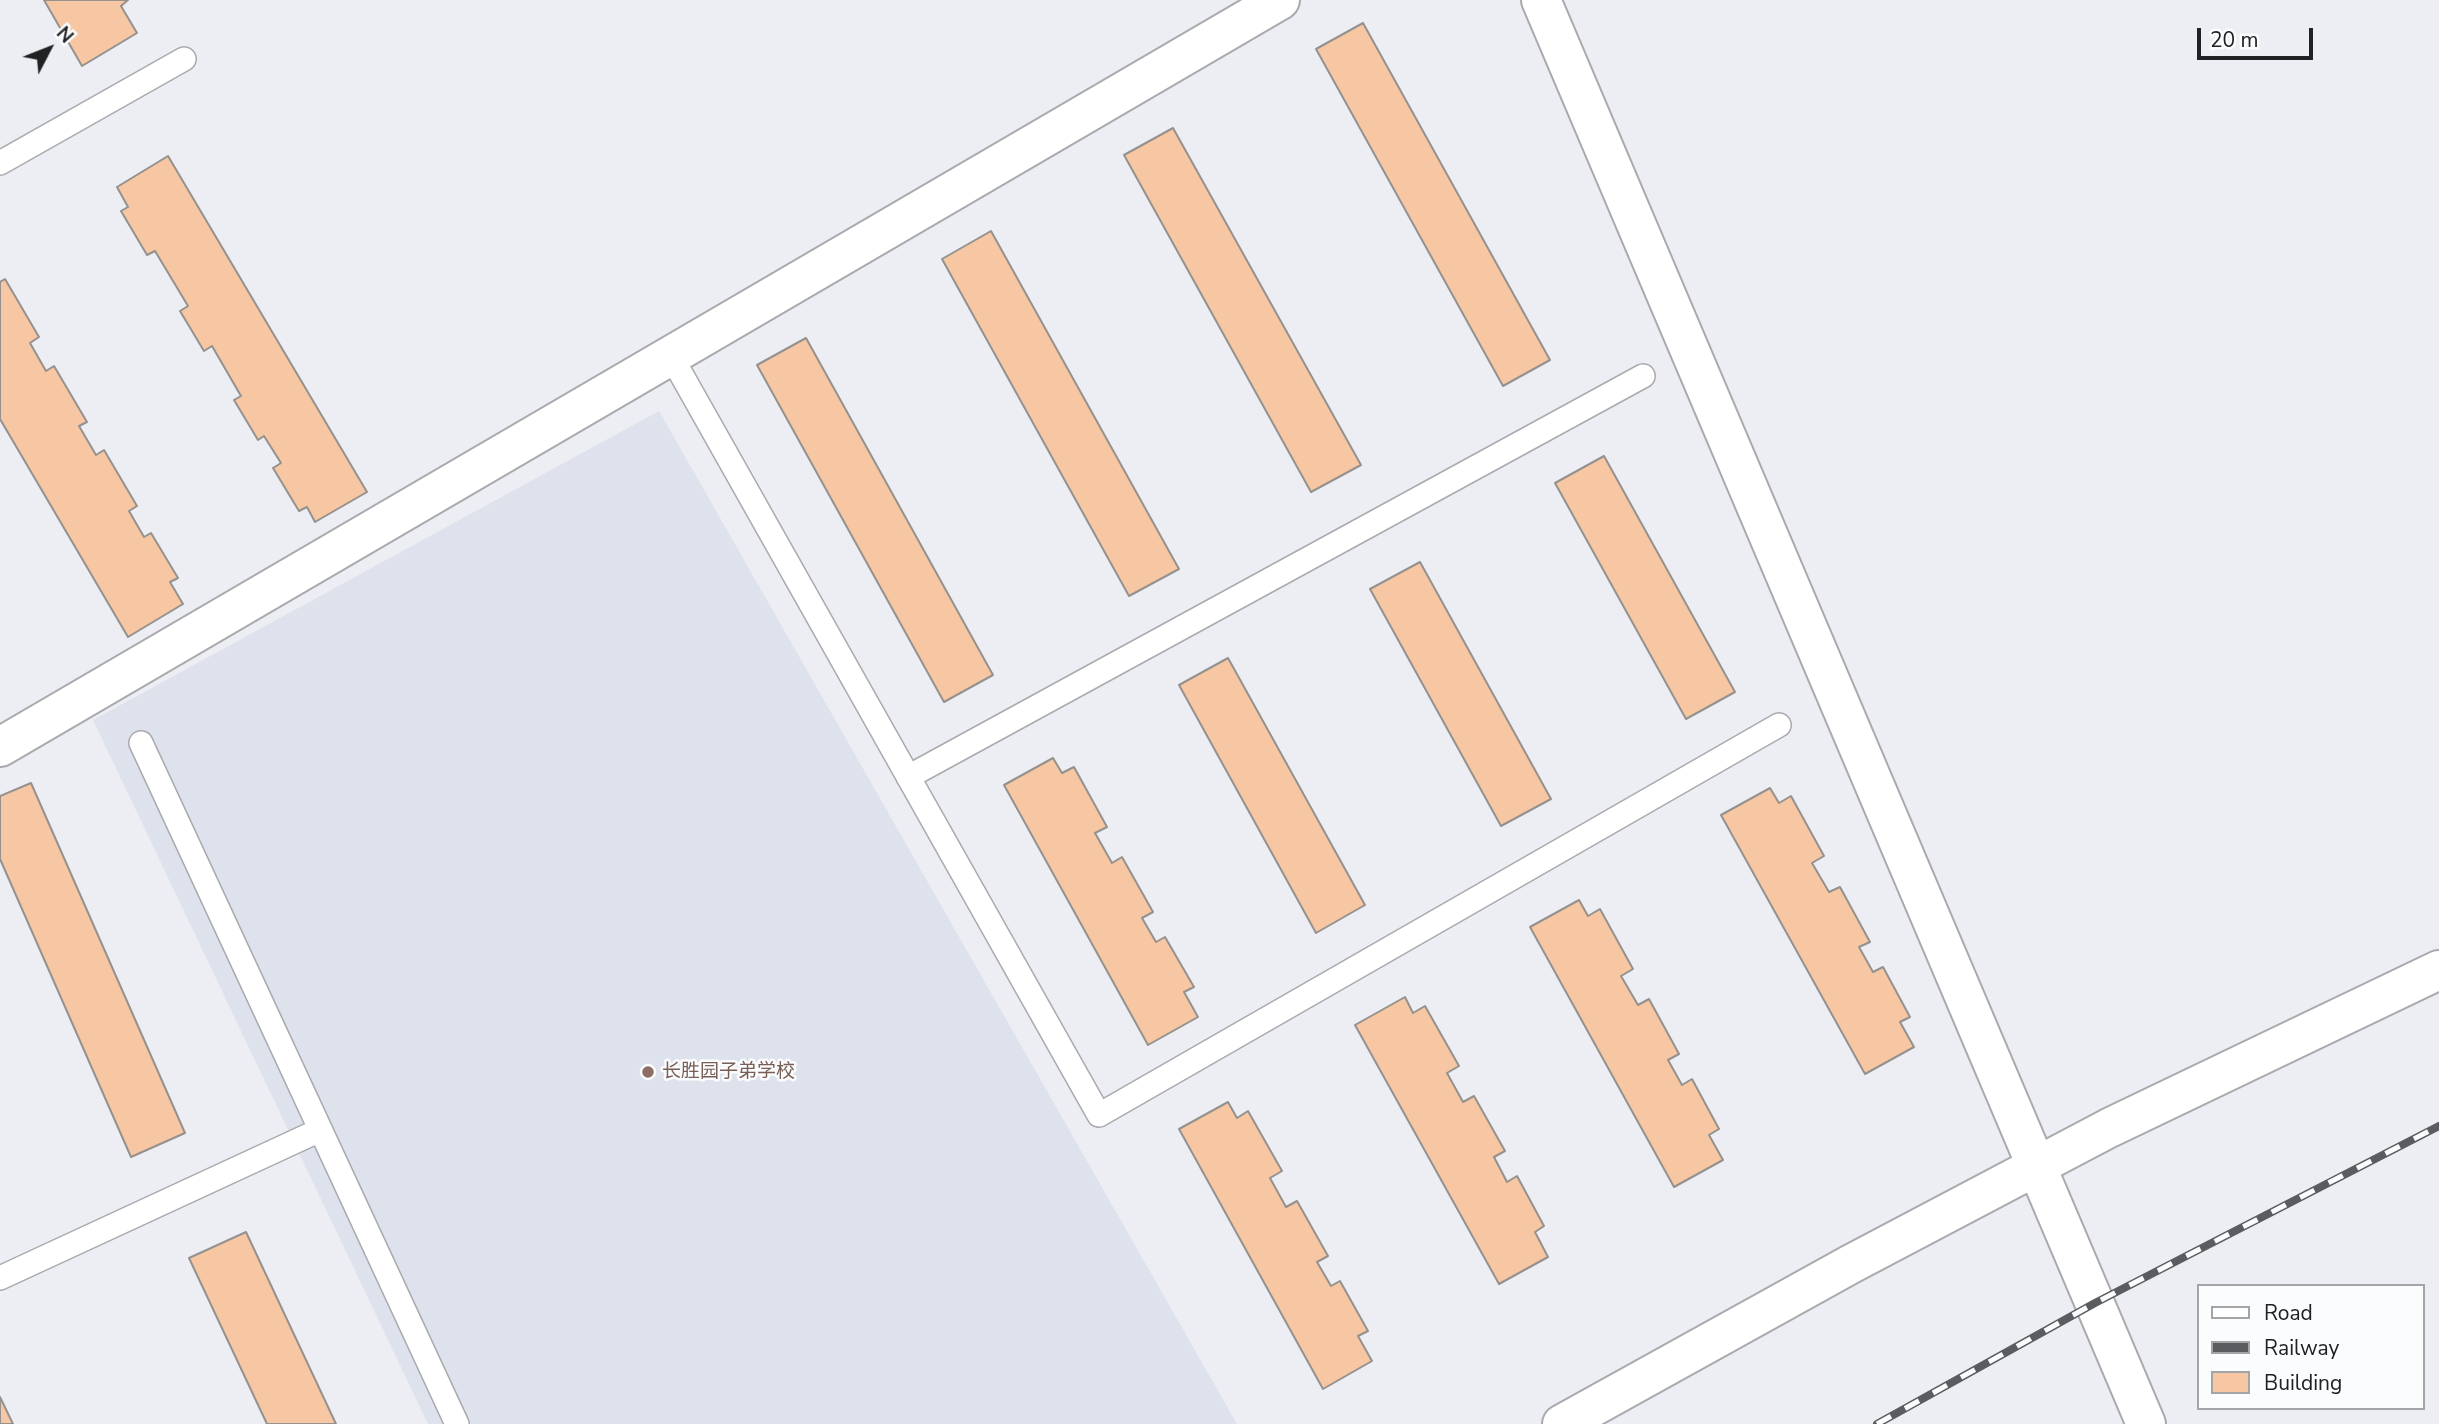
<!DOCTYPE html>
<meta charset="utf-8">
<style>
body{margin:0}
#map{position:relative;width:2439px;height:1424px;overflow:hidden;background:#edeef3;font-family:"Nunito Sans",sans-serif}
canvas{display:block}
.legend{position:absolute;left:2197px;top:1284px;width:228px;height:126px;box-sizing:border-box;background:#fbfcfe;border:2px solid #a3a4a6;margin:0;padding:9px 12px;list-style:none;font-size:21px;color:#202122}
.legend li{display:flex;align-items:center;gap:14px;height:35px}
.legend b{width:35px;border:2px solid #a3a4a6}
.north{position:absolute;left:14px;top:14px;width:70px;height:70px;-webkit-text-stroke:5px #fbfcfe;paint-order:stroke;rotate:48deg;font-size:19px;font-weight:700;line-height:28px;text-align:center;color:#202122}
.north::after{content:'';display:block;margin:auto;width:24px;height:32px;background:#202122;clip-path:polygon(50% 0,100% 100%,50% 72%,0 100%)}
.scale{position:absolute;left:2197px;top:28px;width:116px;height:32px;box-sizing:border-box;border:4px solid #202122;border-top:0;padding-left:9px;font-size:21px;line-height:24px;white-space:nowrap;color:#202122;-webkit-text-stroke:5px #fbfcfe;paint-order:stroke}
</style>
<div id="map">
<canvas width="2439" height="1424"></canvas>
<ul class="legend">
<li><b style="height:9px;background:#fff"></b>Road</li>
<li><b style="height:9px;background:#5b5c5f"></b>Railway</li>
<li><b style="height:19px;background:#f6c7a2"></b>Building</li>
</ul>
<div class="north">N</div>
<div class="scale">20 m</div>
</div>
<script>
const ctx = document.querySelector('canvas').getContext('2d');
ctx.lineJoin = 'round';
function fillPath(path, color) {
  ctx.fillStyle = color;
  ctx.fill(path, 'evenodd');
}
function stroke(path, color, width, dash) {
  ctx.strokeStyle = color;
  ctx.lineWidth = width;
  ctx.lineCap = dash ? 'butt' : 'round';
  ctx.setLineDash(dash || []);
  ctx.stroke(path);
}
function label(font, color, halo, rows, align = 'center') {
  ctx.font = font + ' "Nunito Sans","Noto Sans SC",sans-serif';
  ctx.lineWidth = 5;
  ctx.setLineDash([]);
  ctx.textBaseline = 'middle';
  ctx.strokeStyle = halo;
  ctx.fillStyle = color;
  for (const [text, x, y, turn = 0] of rows) {
    ctx.save();
    ctx.translate(x, y);
    ctx.rotate((+turn || 0) * Math.PI / 180);
    ctx.textAlign = isNaN(turn) ? turn : align;
    if (halo) ctx.strokeText(text, 0, 0);
    ctx.fillText(text, 0, 0);
    ctx.restore();
  }
}
fillPath(new Path2D(`
 M 659,411 L 1237,1424 L 428,1424 L 93,720 Z`), '#dee2ed');
const building = new Path2D(`
 M 44,0 L 128,0 L 121,6 L 137,33 L 82,66 Z
 M 1363,23 L 1550,360 L 1503,386 L 1316,49 Z
 M 1173,128 L 1361,465 L 1311,492 L 1124,155 Z
 M 168,156 L 367,492 L 315,522 L 307,507 L 299,511 L 273,468 L 281,463 L 264,436 L 258,440 L 234,400 L 241,396 L 212,346 L 204,351 L 180,311 L 188,306 L 155,251 L 147,255 L 121,211 L 128,207 L 117,187 Z
 M 991,231 L 1179,569 L 1129,596 L 942,259 Z
 M 5,279 L 39,337 L 30,343 L 46,371 L 54,366 L 87,422 L 79,426 L 96,455 L 104,450 L 137,506 L 129,511 L 144,537 L 151,533 L 178,578 L 170,582 L 183,604 L 128,637 L 0,419 L 0,282 Z
 M 806,338 L 993,675 L 944,702 L 757,365 Z
 M 1604,456 L 1735,692 L 1686,719 L 1555,483 Z
 M 1420,562 L 1551,799 L 1501,826 L 1370,589 Z
 M 1228,658 L 1365,905 L 1316,933 L 1179,685 Z
 M 1053,758 L 1062,773 L 1074,767 L 1107,827 L 1095,833 L 1112,863 L 1122,857 L 1153,912 L 1142,918 L 1156,942 L 1165,937 L 1194,987 L 1184,992 L 1198,1017 L 1148,1045 L 1004,785 Z
 M 31,783 L 185,1133 L 131,1157 L 0,859 L 0,796 Z
 M 1770,788 L 1779,803 L 1791,796 L 1824,856 L 1812,863 L 1829,892 L 1840,887 L 1870,942 L 1859,947 L 1873,972 L 1883,967 L 1910,1017 L 1900,1022 L 1914,1047 L 1865,1074 L 1721,815 Z
 M 1579,900 L 1588,916 L 1600,909 L 1633,969 L 1621,976 L 1638,1005 L 1649,999 L 1679,1054 L 1668,1060 L 1682,1085 L 1692,1079 L 1719,1129 L 1709,1135 L 1723,1160 L 1674,1187 L 1530,927 Z
 M 1405,997 L 1413,1013 L 1425,1006 L 1459,1066 L 1447,1073 L 1463,1102 L 1474,1096 L 1505,1151 L 1494,1157 L 1507,1182 L 1517,1176 L 1544,1226 L 1535,1232 L 1548,1257 L 1499,1284 L 1355,1025 Z
 M 1228,1102 L 1237,1118 L 1248,1111 L 1282,1171 L 1270,1178 L 1286,1207 L 1297,1201 L 1328,1256 L 1317,1262 L 1331,1286 L 1340,1281 L 1368,1331 L 1358,1336 L 1372,1361 L 1323,1389 L 1179,1129 Z
 M 246,1232 L 336,1424 L 267,1424 L 189,1258 Z
 M 0,1397 L 13,1424 L 0,1424 Z`);
fillPath(building, '#f6c7a2');
stroke(building, '#95918e', 2);
const service = new Path2D(`
 M 0,163 L 184,59
 M 671,356 L 1099,1115 L 1779,725
 M 141,743 L 457,1424
 M 908,777 L 1643,376
 M 0,1278 L 320,1130`);
const minor = new Path2D(`
 M 1541,0 L 2146,1424
 M 0,747 L 1280,0`);
const tertiary = new Path2D(`
 M 1562,1424 L 1851,1264 L 2109,1128 L 2439,970`);
stroke(service, '#a9aaae', 26);
stroke(minor, '#a9aaae', 42);
stroke(tertiary, '#a9aaae', 42);
stroke(service, '#fff', 23);
stroke(minor, '#fff', 38);
stroke(tertiary, '#fff', 38);
const rail = new Path2D(`
 M 1877,1424 L 2095,1303 L 2439,1126`);
stroke(rail, '#5b5c5f', 8);
stroke(rail, '#fbfcfe', 5, [16]);
for (const [x, y, r, color] of [
 [648,1072,7,"#8d6e63"]
]) {
  const dot = new Path2D();
  dot.arc(x, y, r, 0, 2 * Math.PI);
  ctx.fillStyle = color;
  ctx.fill(dot);
  stroke(dot, '#fbfcfe', 2.5);
}
label('19px', '#785e54', '#fbfcfe', [
 ["长胜园子弟学校",662,1072]
], 'left');
</script>
